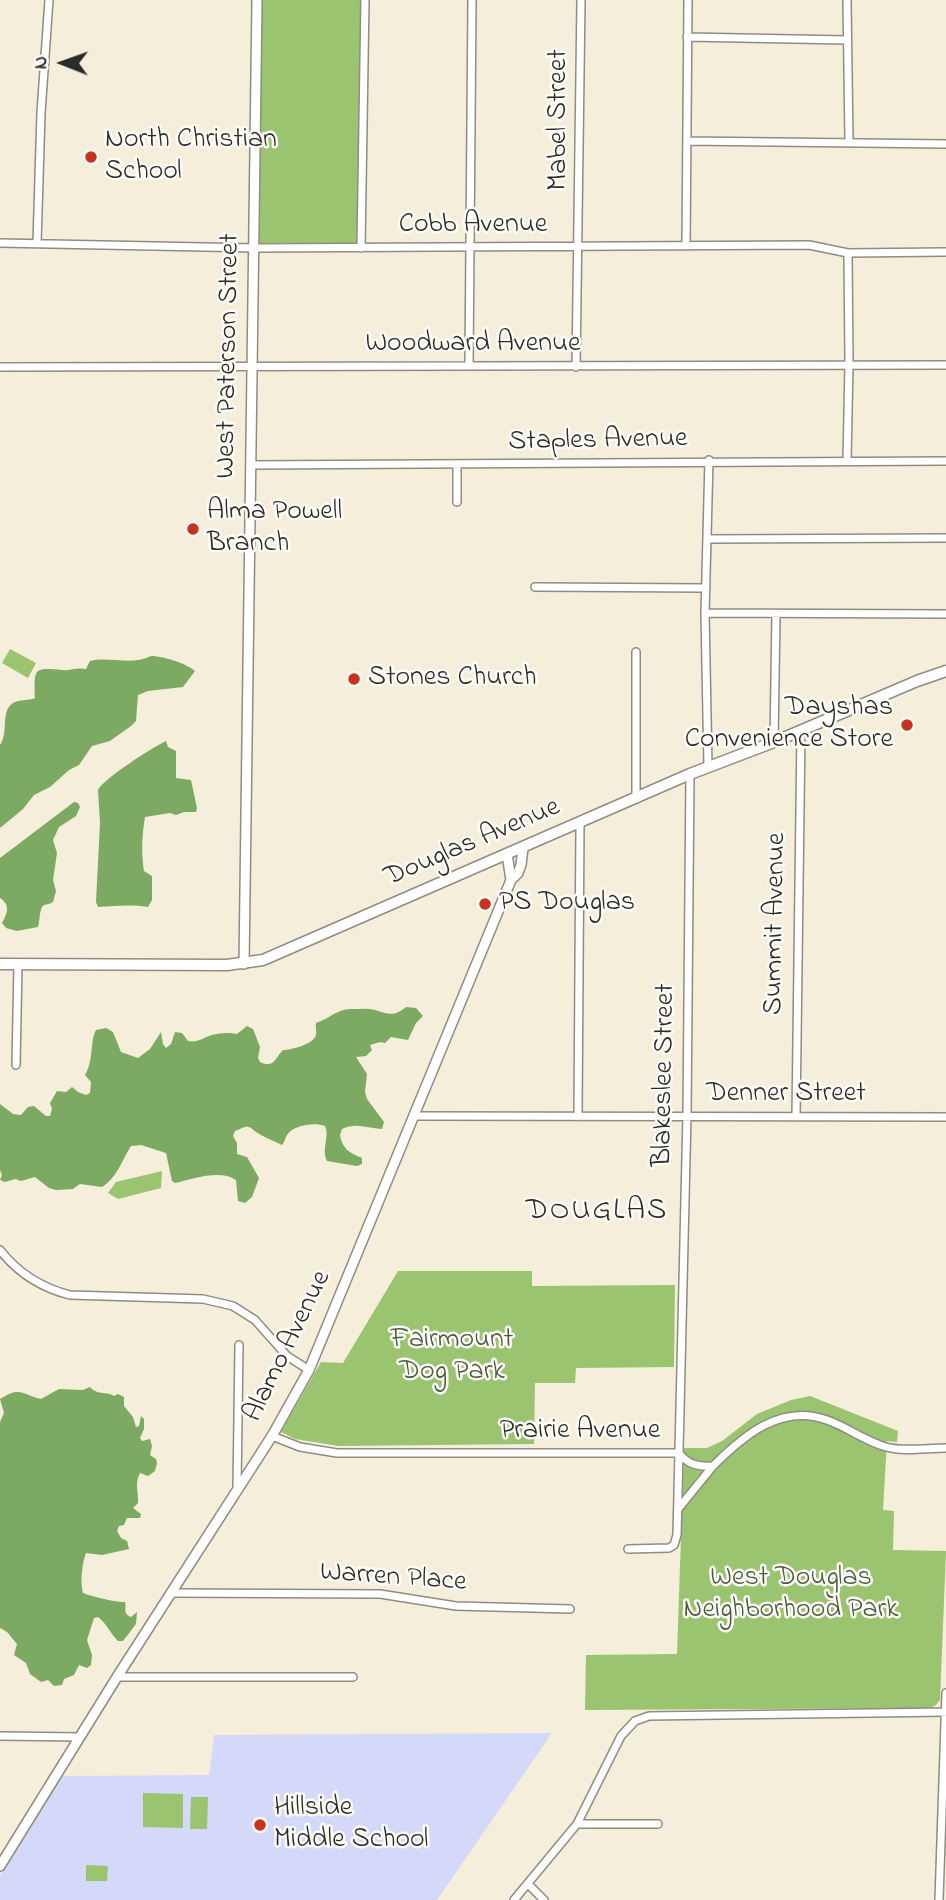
<!DOCTYPE html>
<style>
body{margin:0}
#map{position:relative;width:946px;height:1900px;overflow:hidden;background:#f4eeda;font-family:"Indie Flower",sans-serif}
canvas{display:block}
.north{position:absolute;left:28px;top:28px;width:70px;height:70px;-webkit-text-stroke:5px #fdfcf7;paint-order:stroke;rotate:271deg;font-size:19px;font-weight:700;line-height:28px;text-align:center;color:#2b2b2b}
.north::after{content:'';display:block;margin:auto;width:24px;height:32px;background:#2b2b2b;clip-path:polygon(50% 0,100% 100%,50% 72%,0 100%)}
</style>
<div id="map">
<canvas width="946" height="1900"></canvas>
<div class="north">N</div>
</div>
<script>
const ctx = document.querySelector('canvas').getContext('2d');
ctx.lineJoin = 'round';
function fillPath(path, color) {
  ctx.fillStyle = color;
  ctx.fill(path, 'evenodd');
}
function stroke(path, color, width, dash) {
  ctx.strokeStyle = color;
  ctx.lineWidth = width;
  ctx.lineCap = dash ? 'butt' : 'round';
  ctx.setLineDash(dash || []);
  ctx.stroke(path);
}
function label(font, color, halo, rows, align = 'center') {
  ctx.font = font + ' "Indie Flower",sans-serif';
  ctx.lineWidth = 5;
  ctx.setLineDash([]);
  ctx.textBaseline = 'middle';
  ctx.strokeStyle = halo;
  ctx.fillStyle = color;
  for (const [text, x, y, turn = 0] of rows) {
    ctx.save();
    ctx.translate(x, y);
    ctx.rotate((+turn || 0) * Math.PI / 180);
    ctx.textAlign = isNaN(turn) ? turn : align;
    if (halo) ctx.strokeText(text, 0, 0);
    ctx.fillText(text, 0, 0);
    ctx.restore();
  }
}
fillPath(new Path2D(`
 M 552,1733 L 437,1900 L 0,1900 L 0,1875 L 62,1776 L 209,1775 L 214,1735 Z`), '#d4d8f9');
fillPath(new Path2D(`
 M 257,0 L 365,0 L 361,248 L 255,248 Z
 M 10,649 L 36,663 L 28,678 L 2,663 Z
 M 162,1171 L 161,1188 L 118,1199 L 108,1193 L 116,1182 Z
 M 398,1271 L 532,1271 L 532,1286 L 675,1285 L 674,1367 L 576,1368 L 575,1383 L 535,1383 L 534,1444 L 338,1446 L 295,1439 L 281,1432 L 321,1362 L 343,1363 Z
 M 810,1396 L 898,1431 L 897,1442 L 887,1441 L 883,1510 L 894,1511 L 893,1550 L 946,1551 L 940,1700 L 936,1705 L 931,1708 L 585,1710 L 586,1655 L 677,1654 L 684,1448 L 707,1448 L 722,1441 L 757,1414 L 791,1400 Z
 M 143,1793 L 183,1794 L 183,1828 L 143,1827 Z
 M 191,1797 L 208,1797 L 207,1829 L 190,1829 Z
 M 86,1865 L 108,1866 L 107,1881 L 86,1881 Z`), '#9bc470');
fillPath(new Path2D(`
 M 151,656 C 162,656 186,663 195,671 L 183,687 L 148,691 L 138,695 L 136,721 L 131,726 L 110,741 L 92,746 L 79,765 L 69,770 L 50,787 L 34,795 L 23,809 L 0,828 L 0,745 C 9,733 0,711 13,703 C 20,699 28,701 35,698 C 34,669 33,667 62,670 C 70,671 77,667 86,669 L 90,661 C 109,656 132,666 151,656 Z
 M 166,741 L 168,747 L 176,751 L 176,778 L 191,780 L 197,808 L 196,812 L 184,812 L 176,815 L 170,813 L 145,817 C 142,835 141,853 144,871 L 152,876 L 152,900 L 148,907 C 130,904 116,906 98,907 L 96,902 L 100,823 L 98,790 C 103,779 153,747 166,741 Z
 M 74,802 L 78,803 L 80,807 L 76,816 L 59,827 L 53,840 L 57,853 L 53,880 L 56,891 L 53,902 C 50,904 47,904 44,905 C 39,908 40,921 38,927 L 17,931 L 6,928 L 2,923 C 7,914 11,905 0,898 L 0,858 Z
 M 406,1007 L 416,1008 L 423,1016 L 416,1023 L 408,1040 L 391,1037 L 385,1043 L 380,1042 L 370,1045 L 372,1050 L 366,1056 L 356,1057 L 367,1074 L 365,1092 L 367,1099 L 384,1122 L 382,1129 C 368,1128 355,1122 342,1129 L 340,1135 C 342,1149 350,1153 362,1158 L 362,1164 L 357,1166 L 327,1161 C 321,1149 330,1137 325,1126 C 315,1122 293,1125 287,1135 C 285,1138 285,1142 282,1145 C 275,1142 267,1138 261,1135 C 247,1127 252,1123 235,1131 L 233,1136 L 237,1143 L 237,1154 L 247,1157 L 259,1178 L 252,1197 L 245,1203 L 238,1201 L 236,1180 C 220,1169 193,1179 175,1183 L 172,1181 L 166,1153 L 141,1145 L 131,1146 C 122,1160 117,1178 102,1187 L 80,1184 L 73,1189 L 56,1190 L 49,1188 L 35,1177 L 21,1181 L 15,1179 L 5,1182 L 0,1180 L 2,1175 L 0,1170 L 0,1104 L 13,1114 L 21,1115 L 28,1107 L 34,1106 L 46,1116 L 50,1116 L 52,1109 L 50,1103 L 57,1091 L 66,1092 L 72,1087 L 78,1092 L 86,1095 L 90,1093 L 91,1082 L 85,1075 C 94,1060 90,1040 96,1030 L 106,1028 L 113,1032 L 121,1052 L 138,1058 L 150,1049 L 161,1032 L 163,1044 L 166,1048 L 171,1044 L 175,1032 L 182,1033 L 188,1041 C 198,1043 202,1038 212,1035 C 220,1033 228,1032 237,1034 L 247,1026 L 253,1029 L 260,1047 L 258,1058 L 260,1062 C 274,1069 275,1058 283,1050 C 291,1050 314,1044 316,1035 C 317,1031 315,1027 316,1023 C 329,1019 338,1008 352,1009 C 359,1009 368,1008 375,1010 C 388,1014 394,1017 406,1007 Z
 M 90,1387 C 98,1396 107,1391 114,1396 L 118,1394 L 124,1397 L 124,1406 L 133,1417 L 136,1427 L 139,1426 L 141,1416 L 144,1419 L 144,1429 L 140,1438 L 142,1441 L 150,1439 L 152,1446 L 150,1455 L 156,1459 L 157,1463 L 155,1471 L 148,1476 L 140,1473 C 134,1484 139,1493 138,1503 L 133,1508 L 141,1514 L 140,1518 L 127,1518 L 124,1525 L 119,1526 L 117,1531 L 121,1538 L 127,1541 L 129,1549 L 102,1555 L 86,1553 C 82,1563 80,1582 83,1593 C 90,1596 118,1603 125,1602 C 127,1609 122,1613 131,1617 L 137,1612 L 136,1624 L 123,1641 L 118,1641 C 110,1633 107,1624 98,1617 L 94,1618 L 87,1640 L 92,1655 L 91,1665 L 87,1668 L 79,1665 L 74,1675 L 64,1679 L 62,1685 L 54,1686 L 48,1680 L 41,1682 L 30,1674 L 26,1663 L 14,1655 L 17,1644 L 7,1632 L 0,1628 L 0,1422 L 4,1413 L 0,1399 C 21,1386 21,1394 41,1399 L 59,1389 L 83,1390 Z`), '#7caa62');
const minor = new Path2D(`
 M 847,0 L 849,142
 M 687,37 L 847,40
 M 688,141 L 946,144
 M 0,243 L 255,248 L 809,245 L 848,253 L 946,252
 M 37,243 L 41,113 L 49,0
 M 686,246 L 688,0
 M 361,248 L 365,0
 M 469,366 L 472,0
 M 0,367 L 946,365
 M 576,367 L 581,0
 M 847,461 L 849,364 L 848,253
 M 251,465 C 482,465 714,461 946,461
 M 457,502 L 457,465
 M 707,539 L 946,538
 M 535,587 L 706,588
 M 705,613 L 946,614
 M 774,742 L 776,614
 M 708,767 L 705,613 L 709,460
 M 636,799 L 636,652
 M 16,1065 L 18,964
 M 415,1116 L 946,1117
 M 578,1116 L 580,823
 M 796,1117 L 801,731
 M 0,1250 C 18,1273 42,1288 70,1295 L 203,1299 L 233,1306 L 255,1320 L 287,1356 L 309,1370
 M 272,1436 L 300,1447 L 337,1453 L 679,1453 C 688,1465 699,1467 713,1466 C 743,1436 781,1403 827,1420 C 847,1427 865,1441 886,1447 C 904,1452 927,1448 946,1448
 M 237,1488 L 239,1345
 M 678,1509 L 713,1466
 M 628,1549 L 669,1548 L 674,1545 L 677,1535 L 687,1115 L 690,774
 M 172,1593 L 380,1594 L 456,1606 L 570,1609
 M 117,1677 L 353,1677
 M 0,1736 L 80,1737
 M 577,1824 L 658,1824
 M 528,1884 L 544,1900
 M 514,1900 L 577,1824 L 621,1736 L 635,1721 L 649,1716 L 946,1712
 M 939,1900 L 946,1693`);
const tertiary = new Path2D(`
 M 507,854 L 511,880
 M 244,964 L 257,0
 M 0,1866 L 117,1677 L 272,1436 L 309,1370 L 511,880 L 518,873 L 521,865 L 523,848`);
const secondary = new Path2D(`
 M 0,964 L 227,965 L 263,960 L 690,774 L 774,742 L 917,681 L 946,671`);
stroke(minor, '#908c82', 10);
stroke(tertiary, '#908c82', 12);
stroke(secondary, '#908c82', 13);
stroke(minor, '#fff', 7);
stroke(tertiary, '#fff', 9);
stroke(secondary, '#fff', 10);
for (const [x, y, r, color] of [
 [91,157,7,"#c8321e"],
 [193,529,7,"#c8321e"],
 [354,679,7,"#c8321e"],
 [907,725,7,"#c8321e"],
 [485,904,7,"#c8321e"],
 [260,1825,7,"#c8321e"]
]) {
  const dot = new Path2D();
  dot.arc(x, y, r, 0, 2 * Math.PI);
  ctx.fillStyle = color;
  ctx.fill(dot);
  stroke(dot, '#fdfcf7', 2.5);
}
label('28px', '#2b2b2b', '#fdfcf7', [
 ["Mabel Street",560,120,-90],
 ["Cobb Avenue",473,226],
 ["Woodward Avenue",473,345],
 ["West Paterson Street",230,356,-89],
 ["Staples Avenue",598,442,-1],
 ["Douglas Avenue",473,844,-23],
 ["Summit Avenue",777,924,-89],
 ["Blakeslee Street",666,1075,-89],
 ["Denner Street",786,1095],
 ["Alamo Avenue",289,1347,-64],
 ["Prairie Avenue",580,1432],
 ["Warren Place",393,1579,4]
]);
label('28px', '#2b2b2b', '#fdfcf7', [
 ["North Christian",105,141],
 ["School",105,173],
 ["Alma Powell",207,513],
 ["Branch",207,545],
 ["Stones Church",368,679],
 ["Dayshas",893,709,"right"],
 ["Convenience Store",893,741,"right"],
 ["PS Douglas",499,904],
 ["Hillside",274,1809],
 ["Middle School",274,1841]
], 'left');
label('28px', '#4d5940', '#fdfcf7', [
 ["Fairmount",452,1341],
 ["Dog Park",452,1373],
 ["West Douglas",791,1579],
 ["Neighborhood Park",791,1611]
]);
ctx.letterSpacing = '2px';
label('30px', '#2b2b2b', '#fdfcf7', [
 ["DOUGLAS",597,1213]
]);
ctx.letterSpacing = '0px';
</script>
